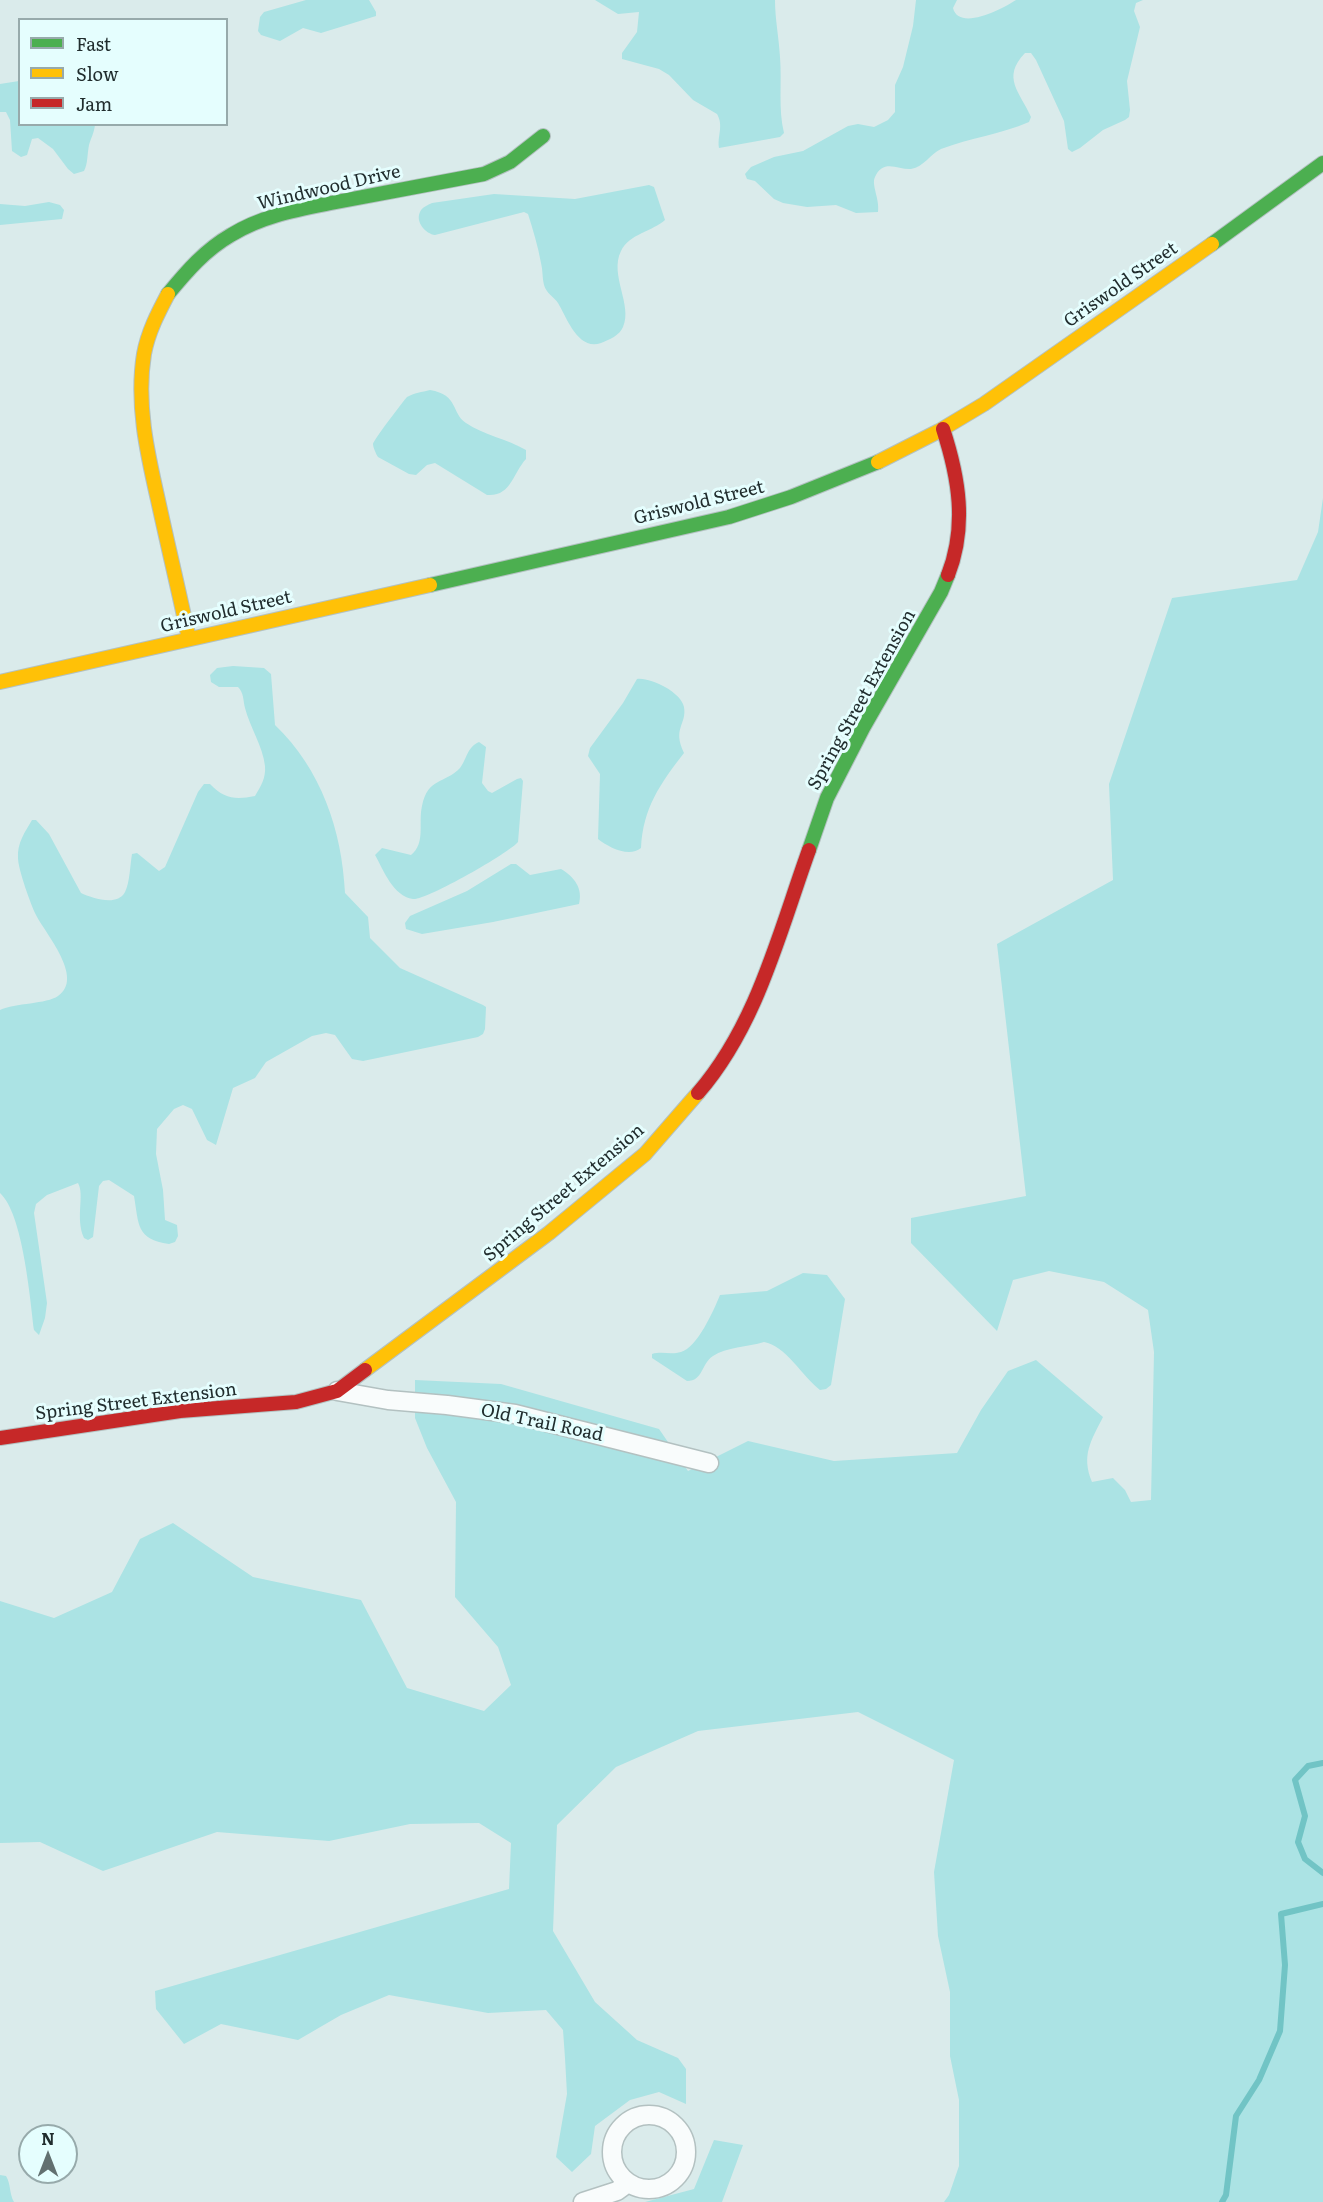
<!DOCTYPE html>
<style>
body{margin:0}
#map{position:relative;width:1323px;height:2202px;overflow:hidden;background:#daebeb;font-family:Literata,serif}
canvas{display:block}
.legend{position:absolute;left:18px;top:18px;width:210px;height:108px;box-sizing:border-box;background:#e5fefe;border:2px solid #97aaab;margin:0;padding:8px 10px;list-style:none;font-size:18px;color:#212d2e}
.legend li{display:flex;align-items:center;gap:12px;height:30px}
.legend b{width:30px;border:2px solid #97aaab}
.north{position:absolute;left:18px;top:2124px;width:60px;height:60px;box-sizing:border-box;background:#e5fefe;border:2px solid #97aaab;border-radius:50%;rotate:0deg;font-size:16px;font-weight:700;line-height:24px;text-align:center;color:#212d2e}
.north::after{content:'';display:block;margin:auto;width:21px;height:27px;background:#627070;clip-path:polygon(50% 0,100% 100%,50% 72%,0 100%)}
</style>
<div id="map">
<canvas width="1323" height="2202"></canvas>
<ul class="legend">
<li><b style="height:8px;background:#4caf50"></b>Fast</li>
<li><b style="height:8px;background:#ffc107"></b>Slow</li>
<li><b style="height:8px;background:#c62828"></b>Jam</li>
</ul>
<div class="north">N</div>
</div>
<script>
const ctx = document.querySelector('canvas').getContext('2d');
ctx.lineJoin = 'round';
function fillPath(path, color) {
  ctx.fillStyle = color;
  ctx.fill(path, 'evenodd');
}
function stroke(path, color, width, dash) {
  ctx.strokeStyle = color;
  ctx.lineWidth = width;
  ctx.lineCap = dash ? 'butt' : 'round';
  ctx.setLineDash(dash || []);
  ctx.stroke(path);
}
function label(font, color, halo, rows, align = 'center') {
  ctx.font = font + ' Literata,serif';
  ctx.lineWidth = 6;
  ctx.setLineDash([]);
  ctx.textBaseline = 'middle';
  ctx.strokeStyle = halo;
  ctx.fillStyle = color;
  for (const [text, x, y, turn = 0] of rows) {
    ctx.save();
    ctx.translate(x, y);
    ctx.rotate((+turn || 0) * Math.PI / 180);
    ctx.textAlign = isNaN(turn) ? turn : align;
    if (halo) ctx.strokeText(text, 0, 0);
    ctx.fillText(text, 0, 0);
    ctx.restore();
  }
}
fillPath(new Path2D(`
 M 306,0 L 369,0 L 376,12 L 376,16 L 321,33 L 303,28 L 280,41 L 261,35 L 258,31 L 260,17 L 264,12 Z
 M 595,0 L 775,0 C 775,19 779,38 780,57 C 782,83 778,109 784,133 L 780,137 L 719,148 C 717,136 724,126 717,114 L 693,100 L 669,75 L 659,69 L 622,59 L 622,53 L 637,32 L 639,12 L 618,14 Z
 M 916,0 L 957,0 L 953,8 C 959,32 1004,8 1016,0 L 1143,0 L 1136,3 L 1134,11 L 1140,27 L 1127,81 L 1130,110 L 1129,117 L 1125,120 L 1103,130 L 1080,148 L 1072,152 L 1068,149 L 1064,121 L 1036,60 L 1031,53 L 1025,53 C 1001,78 1020,92 1031,117 L 1029,122 C 1001,134 970,138 941,149 C 930,154 924,167 911,169 C 899,170 883,158 875,177 C 871,185 880,199 878,212 L 856,213 L 836,205 L 807,207 L 783,203 L 774,199 L 755,181 L 747,179 L 745,174 L 751,167 L 774,157 L 803,151 L 848,126 L 858,124 L 874,127 L 888,120 L 895,112 L 895,85 L 903,67 L 913,26 Z
 M 19,81 L 20,124 L 95,125 C 94,133 91,138 89,145 C 87,155 88,163 84,171 L 74,174 L 68,169 L 53,149 L 38,138 L 32,139 L 27,155 L 21,157 L 12,151 L 10,120 L 6,112 L 0,112 L 0,84 Z
 M 649,185 L 654,187 L 665,220 C 653,231 629,234 621,251 C 609,275 633,305 623,327 C 620,335 609,340 601,343 C 578,351 567,318 558,303 C 554,297 546,293 544,285 C 542,278 543,270 541,263 C 538,246 533,230 528,214 L 524,212 L 435,235 C 426,234 415,222 420,212 C 422,207 428,205 432,203 L 494,194 L 575,199 Z
 M 49,202 L 60,205 L 64,210 L 62,219 L 0,225 L 0,204 L 25,206 Z
 M 430,390 C 459,395 451,413 466,423 C 484,435 507,439 526,450 L 526,459 C 513,473 511,497 487,495 L 435,463 L 427,465 L 416,475 L 409,474 L 378,457 C 376,454 373,447 373,444 C 373,441 404,400 407,397 C 414,393 422,392 430,390 Z
 M 1323,498 L 1323,2202 L 944,2202 L 949,2195 L 959,2166 L 959,2100 L 950,2056 L 950,1992 L 938,1936 L 934,1872 L 954,1760 L 858,1712 L 698,1731 L 616,1767 L 557,1825 L 553,1931 L 595,2002 L 637,2040 L 678,2058 L 686,2069 L 686,2104 L 659,2092 L 630,2100 L 595,2126 L 591,2154 L 572,2172 L 556,2157 L 567,2094 L 565,2058 L 563,2030 L 546,2010 L 488,2013 L 389,1995 L 341,2015 L 298,2040 L 221,2024 L 184,2044 L 156,2009 L 155,1991 L 509,1889 L 511,1843 L 479,1823 L 410,1824 L 329,1841 L 217,1832 L 103,1871 L 40,1842 L 0,1843 L 0,1601 L 54,1618 L 112,1592 L 140,1539 L 173,1523 L 253,1577 L 361,1600 L 407,1688 L 484,1711 L 511,1685 L 498,1647 L 455,1597 L 456,1502 L 427,1448 L 415,1418 L 415,1380 L 501,1384 L 659,1429 L 688,1471 L 748,1441 L 834,1461 L 957,1453 L 981,1410 L 1008,1371 L 1036,1360 L 1103,1417 C 1091,1441 1081,1455 1092,1482 L 1113,1478 L 1125,1490 L 1131,1502 L 1151,1500 L 1154,1352 L 1148,1310 L 1104,1282 L 1049,1271 L 1013,1280 L 997,1331 L 911,1243 L 911,1218 L 1026,1196 L 997,944 L 1113,880 L 1109,784 L 1172,598 L 1297,580 L 1318,532 Z
 M 233,666 L 264,668 L 271,674 L 275,725 C 321,769 342,830 345,893 L 368,917 L 370,938 L 400,968 L 483,1005 L 486,1007 L 485,1029 L 483,1034 L 478,1037 L 363,1061 L 352,1059 L 335,1035 L 326,1033 L 312,1036 L 266,1062 L 255,1078 L 233,1088 L 216,1145 L 207,1140 L 192,1109 L 183,1105 L 174,1109 L 157,1129 L 156,1154 L 163,1190 L 165,1220 L 177,1225 L 178,1236 L 175,1242 L 169,1244 C 136,1239 139,1225 134,1196 L 109,1180 L 103,1181 L 99,1186 L 93,1237 L 88,1240 L 84,1238 C 75,1218 85,1195 78,1183 L 47,1195 L 36,1204 L 34,1213 L 47,1303 L 45,1318 L 39,1335 L 34,1330 C 30,1298 23,1214 0,1193 L 0,1010 C 15,1003 47,1004 58,996 C 85,978 45,933 36,915 C 31,905 18,869 18,858 C 17,843 25,832 32,820 L 36,820 L 49,834 L 81,893 C 92,898 117,907 125,892 C 130,882 130,865 132,854 L 137,853 L 159,871 L 165,867 L 198,792 L 204,784 L 210,784 C 224,799 236,800 255,796 C 261,786 266,778 265,766 C 263,747 250,727 245,708 C 243,700 244,693 238,687 L 219,687 L 211,682 L 210,675 L 217,668 Z
 M 637,679 C 650,677 681,692 684,707 C 687,725 672,728 684,753 C 660,784 643,808 641,848 C 629,858 608,847 598,839 L 600,774 L 588,756 L 590,748 L 623,703 Z
 M 479,742 L 486,747 L 482,783 L 488,791 L 492,793 L 517,779 L 521,778 L 523,781 L 518,842 C 509,853 425,901 413,899 C 393,896 384,871 375,855 L 382,848 L 411,855 C 426,843 418,823 422,806 C 428,777 445,784 460,768 C 467,759 467,747 479,742 Z
 M 511,864 L 516,864 L 530,875 L 561,869 C 575,877 583,889 579,904 L 493,922 L 422,934 L 406,929 L 405,923 L 410,916 L 467,891 Z
 M 803,1273 L 827,1275 L 845,1299 L 831,1385 L 826,1389 L 820,1390 C 803,1377 785,1345 764,1342 C 748,1347 726,1347 713,1356 C 701,1364 703,1381 687,1381 L 652,1358 L 652,1354 C 662,1351 671,1355 681,1352 C 697,1348 714,1310 720,1295 L 767,1291 Z
 M 714,2140 L 743,2145 L 722,2202 L 645,2202 L 694,2189 Z
 M 0,2175 L 6,2176 C 11,2184 9,2193 14,2202 L 0,2202 Z`), '#abe3e4');
stroke(new Path2D(`
 M 1323,1763 L 1308,1766 L 1295,1780 L 1305,1816 L 1298,1842 L 1305,1859 L 1323,1873
 M 1222,2202 L 1226,2195 L 1236,2116 L 1259,2080 L 1280,2031 L 1285,1965 L 1281,1914 L 1323,1904`), '#71c4c5', 6);
const street = new Path2D(`
 M 337,1391 L 388,1400 L 447,1405 L 515,1414 L 709,1463
 M612 2152a37 37 0 1 1 74 0a37 37 0 1 1-74 0Z
 M 583,2202 L 617,2191 L 628,2183`);
const fast = new Path2D(`
 M 1212,244 L 1323,163
 M 168,294 C 187,271 205,250 231,235 C 262,216 296,210 331,203 C 382,193 433,184 484,174 L 510,162 L 543,136
 M 430,585 L 729,517 L 791,497 L 878,462
 M 809,850 L 827,798 L 863,728 L 941,592 L 948,575`);
const slow = new Path2D(`
 M 168,294 C 158,313 148,332 144,354 C 136,403 147,452 158,500 C 168,546 179,592 189,639
 M 878,462 L 939,431 L 984,404 L 1212,244
 M 0,682 L 430,585
 M 365,1370 L 549,1233 L 645,1154 L 698,1093`);
const jam = new Path2D(`
 M 943,429 C 959,478 967,526 948,575
 M 698,1093 C 757,1025 779,933 809,850
 M 0,1438 L 180,1411 L 296,1402 L 337,1391 L 365,1370`);
stroke(street, '#b3c1c1', 21);
stroke(fast, '#b3c1c1', 16);
stroke(slow, '#b3c1c1', 16);
stroke(jam, '#b3c1c1', 16);
stroke(street, '#f9fcfc', 18);
stroke(fast, '#4caf50', 14);
stroke(slow, '#ffc107', 14);
stroke(jam, '#c62828', 14);
label('18px', '#212d2e', '#e5fefe', [
 ["Windwood Drive",329,188,-13],
 ["Griswold Street",1121,285,-35],
 ["Griswold Street",699,503,-14],
 ["Griswold Street",226,612,-13],
 ["Spring Street Extension",862,700,-61],
 ["Spring Street Extension",564,1193,-40],
 ["Spring Street Extension",136,1402,-7],
 ["Old Trail Road",542,1423,12]
]);
</script>
